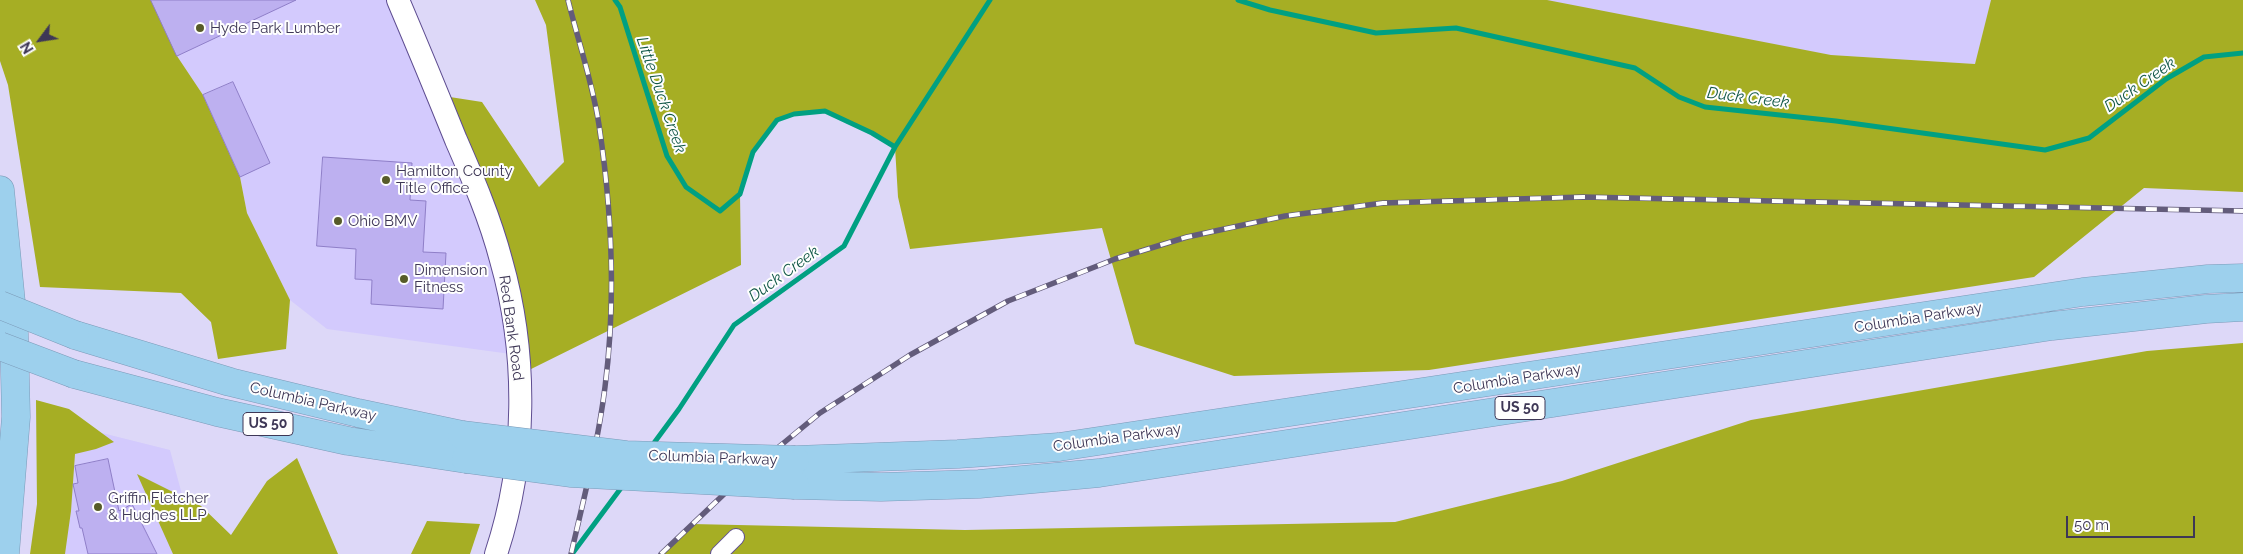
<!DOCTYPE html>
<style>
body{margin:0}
#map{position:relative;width:2243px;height:554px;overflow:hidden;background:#ddd8f8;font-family:Raleway,sans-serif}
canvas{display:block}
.north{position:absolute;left:15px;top:15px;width:50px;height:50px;-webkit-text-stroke:4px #fefefe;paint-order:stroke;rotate:239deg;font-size:14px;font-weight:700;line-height:20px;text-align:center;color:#3e3756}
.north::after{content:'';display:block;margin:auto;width:18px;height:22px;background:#3e3756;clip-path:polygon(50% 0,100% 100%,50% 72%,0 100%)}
.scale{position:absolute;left:2066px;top:516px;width:129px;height:22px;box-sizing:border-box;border:2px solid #3e3756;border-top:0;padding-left:6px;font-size:15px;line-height:18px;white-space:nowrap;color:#3e3756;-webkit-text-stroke:4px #fefefe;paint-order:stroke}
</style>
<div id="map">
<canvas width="2243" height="554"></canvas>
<div class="north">N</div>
<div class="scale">50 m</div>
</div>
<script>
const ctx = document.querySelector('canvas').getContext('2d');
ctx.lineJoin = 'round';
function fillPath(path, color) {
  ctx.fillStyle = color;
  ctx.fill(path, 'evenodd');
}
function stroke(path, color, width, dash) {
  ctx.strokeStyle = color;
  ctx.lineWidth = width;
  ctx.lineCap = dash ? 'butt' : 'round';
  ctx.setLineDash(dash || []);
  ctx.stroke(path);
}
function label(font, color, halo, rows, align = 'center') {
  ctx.font = font + ' Raleway,sans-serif';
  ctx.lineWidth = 4;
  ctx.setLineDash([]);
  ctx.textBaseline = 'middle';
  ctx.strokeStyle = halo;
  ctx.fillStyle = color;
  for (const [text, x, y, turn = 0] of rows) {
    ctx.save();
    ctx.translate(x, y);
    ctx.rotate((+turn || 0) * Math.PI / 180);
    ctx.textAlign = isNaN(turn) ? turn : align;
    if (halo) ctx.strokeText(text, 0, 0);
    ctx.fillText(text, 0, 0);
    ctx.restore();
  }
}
fillPath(new Path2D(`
 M 151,0 L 398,0 L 488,216 L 518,355 L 327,329 L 290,300 L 247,213 L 240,177 L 203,95 L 177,56 Z
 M 1499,0 L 1991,0 L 1975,64 L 1831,55 Z
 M 70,425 L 170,450 L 198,554 L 45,554 Z`), '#d3cafd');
fillPath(new Path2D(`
 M 0,0 L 151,0 L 177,56 L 203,95 L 240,177 L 247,213 L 290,300 L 286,349 L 218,359 L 211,322 L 181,293 L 40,287 L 8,85 L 0,61 Z
 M 535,0 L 1547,0 L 1831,55 L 1975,64 L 1991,0 L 2243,0 L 2243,192 L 2144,188 L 2034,277 L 1429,370 L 1234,376 L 1135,344 L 1102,228 L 910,249 L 898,197 L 895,147 L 872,133 L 825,111 L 794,114 L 777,120 L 753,152 L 740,194 L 741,265 L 519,375 L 512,308 L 437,95 L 482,102 L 539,187 L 564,162 L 546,25 Z
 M 2243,343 L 2243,554 L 661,554 L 692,524 L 965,530 L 1395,522 L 1562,481 L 1751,420 L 2147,351 Z
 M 36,400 L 69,409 L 114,442 L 96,449 L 75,454 L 71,511 L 65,554 L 30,554 L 37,504 Z
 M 297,458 L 338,554 L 173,554 L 137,474 L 201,506 L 231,535 L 267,481 Z
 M 427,521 L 480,524 L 470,554 L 411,554 Z`), '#a6ae24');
stroke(new Path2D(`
 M 615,0 L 620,7 L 667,156 L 686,187 L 720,211 L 740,194 L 753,152 L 777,120 L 794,114 L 825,111 L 872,133 L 895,147
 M 1238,0 L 1270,10 L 1376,33 L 1456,28 L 1635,68 L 1679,97 L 1705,107 L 1836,121 L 2045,150 L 2089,138 L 2166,79 L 2204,57 L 2243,53
 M 651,447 L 679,409 L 734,325 L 844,246 L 895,147 L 990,0
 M 572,554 L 624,484`), '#00a082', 5);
const building = new Path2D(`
 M 151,0 L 296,0 L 177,56 Z
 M 233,82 L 270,163 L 240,177 L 203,95 Z
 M 323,157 L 412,163 L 410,200 L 426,201 L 423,252 L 446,253 L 443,309 L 371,304 L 372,280 L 355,279 L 356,249 L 317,246 Z
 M 108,459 L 119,511 L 132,504 L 157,554 L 88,554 L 82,528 L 80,528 L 76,511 L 79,511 L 73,484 L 78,483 L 75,466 Z`);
fillPath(building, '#bdb0f0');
stroke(building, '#8f7fc8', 1);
const street = new Path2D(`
 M 719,554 L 736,537`);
const secondary = new Path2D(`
 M 398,0 C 418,47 437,93 456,140 C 473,179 490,218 501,260 C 528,355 527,461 496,554`);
const highway = new Path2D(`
 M 0,190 L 14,333 L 16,417 L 5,554
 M 75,335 L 230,382 L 358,413 L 462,435
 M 74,374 L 217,412 L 348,441 L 466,459
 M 795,460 L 958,454 L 1059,447 L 2083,292 L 2208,279 L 2243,278
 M 795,485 L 881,487 L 979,484 L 1099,473 L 2052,326 L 2206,309 L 2243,307`);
stroke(street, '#5e4d91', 18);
stroke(secondary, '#5e4d91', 24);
stroke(highway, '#7c9ab8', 29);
stroke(street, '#fff', 16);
stroke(secondary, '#fff', 22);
stroke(highway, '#9dd0ed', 28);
const rail = new Path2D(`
 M 568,0 C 578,40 593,85 599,125 C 612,211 616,301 605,387 C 598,443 584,498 571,554
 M 661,554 L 741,478 L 820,413 L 910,355 L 1008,301 L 1115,259 L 1187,237 L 1285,216 L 1383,203 L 1583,197 L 2243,211`);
stroke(rail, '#635c7b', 5.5);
stroke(rail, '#fefefe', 4, [11]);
const highwayBridge = new Path2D(`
 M 0,305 L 75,335
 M 0,346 L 74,374
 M 462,435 L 626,455 L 795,460
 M 466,459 L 570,473 L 795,485`);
stroke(highwayBridge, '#7c9ab8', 29, []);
stroke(highwayBridge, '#9dd0ed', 28);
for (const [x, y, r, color] of [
 [200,28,5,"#575b29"],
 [386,180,5,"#575b29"],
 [338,221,5,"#575b29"],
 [404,279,5,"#575b29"],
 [98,507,5,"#575b29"]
]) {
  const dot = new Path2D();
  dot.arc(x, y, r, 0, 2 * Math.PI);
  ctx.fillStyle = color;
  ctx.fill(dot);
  stroke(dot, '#fefefe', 2);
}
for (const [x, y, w] of [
 [1520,408,50],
 [268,424,50]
]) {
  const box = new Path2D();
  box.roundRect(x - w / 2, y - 11.5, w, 23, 4);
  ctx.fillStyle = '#fefefe';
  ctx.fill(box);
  stroke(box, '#3e3756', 1);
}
label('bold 14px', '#3e3756', null, [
 ["US 50",1520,408],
 ["US 50",268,424]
]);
label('15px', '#3e3756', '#fefefe', [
 ["Hyde Park Lumber",210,28],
 ["Hamilton County",396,171],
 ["Title Office",396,188],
 ["Ohio BMV",348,221],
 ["Dimension",414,270],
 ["Fitness",414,287],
 ["Griffin Fletcher",108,498],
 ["& Hughes LLP",108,515]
], 'left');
label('15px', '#3e3756', '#fefefe', [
 ["Columbia Parkway",1918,318,-9],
 ["Red Bank Road",511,328,82],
 ["Columbia Parkway",1517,379,-9],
 ["Columbia Parkway",313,402,13],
 ["Columbia Parkway",1117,438,-8],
 ["Columbia Parkway",713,458,2]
]);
label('italic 16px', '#115747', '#fefefe', [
 ["Duck Creek",2140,85,-35],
 ["Little Duck Creek",661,95,71],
 ["Duck Creek",1748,98,7],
 ["Duck Creek",784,274,-36]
]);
</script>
